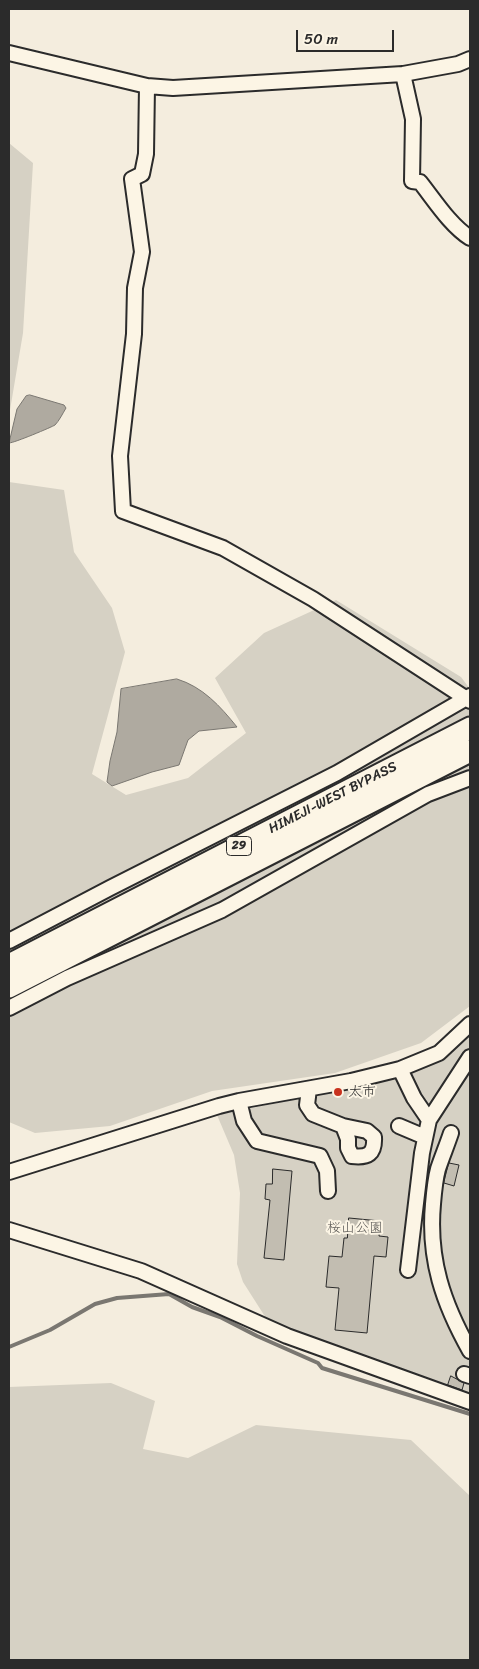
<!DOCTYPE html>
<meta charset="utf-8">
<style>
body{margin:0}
#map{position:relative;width:479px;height:1669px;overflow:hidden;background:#f4edde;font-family:Sriracha,sans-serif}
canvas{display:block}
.frame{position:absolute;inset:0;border:10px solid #2b2b2b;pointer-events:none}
.scale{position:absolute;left:296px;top:30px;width:98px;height:22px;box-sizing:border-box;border:2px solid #2b2b2b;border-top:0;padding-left:6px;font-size:15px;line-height:18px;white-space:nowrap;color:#2b2b2b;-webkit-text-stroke:4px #fcf5e5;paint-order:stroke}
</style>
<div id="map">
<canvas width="479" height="1669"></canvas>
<div class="frame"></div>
<div class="scale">50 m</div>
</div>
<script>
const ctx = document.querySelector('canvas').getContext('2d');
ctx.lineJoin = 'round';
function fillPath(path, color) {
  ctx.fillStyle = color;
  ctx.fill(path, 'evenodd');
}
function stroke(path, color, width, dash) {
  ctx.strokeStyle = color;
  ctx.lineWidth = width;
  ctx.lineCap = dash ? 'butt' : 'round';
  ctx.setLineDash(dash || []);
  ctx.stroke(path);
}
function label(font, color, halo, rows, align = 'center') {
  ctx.font = font + ' Sriracha,"Klee One",sans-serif';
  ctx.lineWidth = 4;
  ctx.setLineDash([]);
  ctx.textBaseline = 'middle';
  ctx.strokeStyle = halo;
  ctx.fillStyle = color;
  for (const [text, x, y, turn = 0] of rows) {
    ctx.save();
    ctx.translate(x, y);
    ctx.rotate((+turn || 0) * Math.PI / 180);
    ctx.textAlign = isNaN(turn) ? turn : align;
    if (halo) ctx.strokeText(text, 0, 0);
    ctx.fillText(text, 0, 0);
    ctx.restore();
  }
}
fillPath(new Path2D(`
 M 9,143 L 33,163 L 23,333 L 9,416 Z
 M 9,482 L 64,490 L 74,552 L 112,608 L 125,652 L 92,774 L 126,795 L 188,778 L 246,733 L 215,678 L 264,633 L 336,600 L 461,677 L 470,689 L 470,1006 L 421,1043 L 335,1073 L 212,1091 L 110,1126 L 35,1133 L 9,1122 Z
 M 470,1035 L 470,1398 L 271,1326 L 243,1282 L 237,1264 L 240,1193 L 234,1155 L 217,1115 L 357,1087 L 408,1075 L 444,1058 Z
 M 111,1383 L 155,1401 L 143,1449 L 188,1458 L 256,1425 L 411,1440 L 470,1496 L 470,1660 L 9,1660 L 9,1387 Z`), '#d6d1c4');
const water = new Path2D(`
 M 30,395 L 64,405 L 66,408 C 63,413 59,421 55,425 C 52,427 14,443 9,443 L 17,409 L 26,396 Z
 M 177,679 C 203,687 220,706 237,727 L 199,731 L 188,740 L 179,765 L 152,772 L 112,786 L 107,782 L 110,761 L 117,732 L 121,689 Z`);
fillPath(water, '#afaaa0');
stroke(water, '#7a7771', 1);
stroke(new Path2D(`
 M 9,1347 L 50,1330 L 95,1304 L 117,1298 L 169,1294 L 192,1307 L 220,1317 L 257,1336 L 318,1363 L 322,1368 L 470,1414`), '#7a7771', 4);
const building = new Path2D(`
 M 449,1163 L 459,1165 L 454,1186 L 444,1183 Z
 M 273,1169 L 292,1171 L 284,1260 L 264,1258 L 270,1200 L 265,1199 L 266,1184 L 272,1184 Z
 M 349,1218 L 380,1221 L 379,1236 L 388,1237 L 386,1257 L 374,1256 L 367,1333 L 335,1330 L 339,1288 L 326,1287 L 329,1256 L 342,1257 L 344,1238 L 347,1238 Z
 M 451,1376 L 464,1383 L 462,1390 L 448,1385 Z`);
fillPath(building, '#c2bdb1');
stroke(building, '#2b2b2b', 1);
const minor = new Path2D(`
 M 9,53 L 147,86 L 173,88 L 403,74 L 458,64 L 470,59
 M 403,74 L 413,119 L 412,181 L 420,182 C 435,201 450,225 470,238
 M 147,86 L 146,154 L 142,174 L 132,179 L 142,252 L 135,288 L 134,334 L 120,456 L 123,511 L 223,548 L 313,599 L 470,701
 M 9,941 L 110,888 L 337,773 L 470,696
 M 9,1008 L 67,978 L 222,910 L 428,794 L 470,778
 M 400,1069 L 414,1098 L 429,1120
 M 309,1089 L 307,1105 L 313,1114 L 343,1126 L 348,1139 L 348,1148 L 352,1156 C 368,1158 375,1154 374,1137 L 367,1131 L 343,1126
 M 239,1101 L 244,1121 L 257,1141 L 320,1156 L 327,1171 L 328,1191
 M 399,1126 L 425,1137
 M 451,1133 C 447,1145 442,1157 438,1169 C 435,1180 434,1192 433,1204 C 428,1259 443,1303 470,1351
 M 9,1172 L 219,1106 L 239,1101 L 351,1081 L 400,1069 L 439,1053 L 470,1024
 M 9,1230 L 141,1271 L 287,1336 L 470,1402
 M 408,1270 L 422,1153 L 429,1120 L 470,1057
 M 464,1374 L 470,1376`);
const highway = new Path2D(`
 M 9,965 L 470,728
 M 9,987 L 470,751`);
stroke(minor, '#2b2b2b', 18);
stroke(highway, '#2b2b2b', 25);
stroke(minor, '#fcf5e5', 14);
stroke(highway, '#fcf5e5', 21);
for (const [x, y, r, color] of [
 [338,1092,5,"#c8321e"]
]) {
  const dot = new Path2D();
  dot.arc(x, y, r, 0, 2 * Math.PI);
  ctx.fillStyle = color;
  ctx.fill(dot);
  stroke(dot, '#fcf5e5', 2);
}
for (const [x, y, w] of [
 [239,846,25]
]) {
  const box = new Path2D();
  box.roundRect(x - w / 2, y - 9.5, w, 19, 4);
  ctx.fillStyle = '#fcf5e5';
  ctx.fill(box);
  stroke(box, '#2b2b2b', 1);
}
label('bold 12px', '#2b2b2b', null, [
 ["29",239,846]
]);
label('14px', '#2b2b2b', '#fcf5e5', [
 ["HIMEJI-WEST BYPASS",333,798,-27]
]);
label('14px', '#2b2b2b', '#fcf5e5', [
 ["太市",348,1092]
], 'left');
label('14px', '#565451', '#fcf5e5', [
 ["桜山公園",355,1228]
]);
</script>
